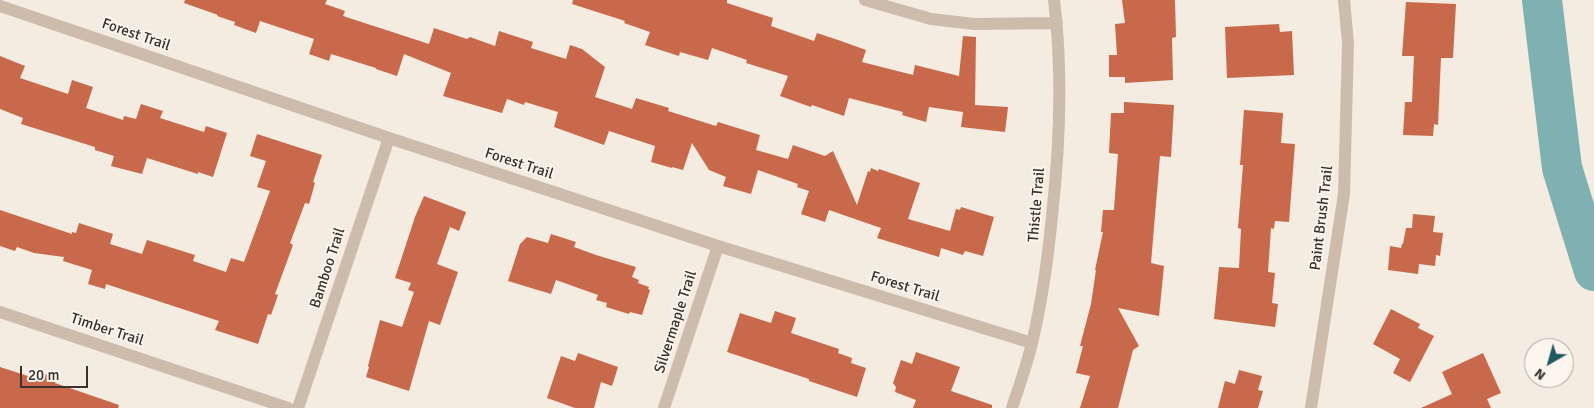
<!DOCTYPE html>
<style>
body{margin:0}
#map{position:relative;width:1594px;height:408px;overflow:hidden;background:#f4ebe1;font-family:Signika,sans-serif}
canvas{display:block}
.north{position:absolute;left:1524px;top:338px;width:50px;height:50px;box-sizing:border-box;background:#fbf5ee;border:1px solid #aea6a0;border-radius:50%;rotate:218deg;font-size:14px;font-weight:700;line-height:20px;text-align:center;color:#3b302b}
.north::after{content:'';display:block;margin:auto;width:18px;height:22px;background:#1f5a5e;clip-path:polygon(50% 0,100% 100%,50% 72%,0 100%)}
.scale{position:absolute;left:20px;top:366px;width:68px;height:22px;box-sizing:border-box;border:2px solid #3b302b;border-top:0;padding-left:6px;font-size:15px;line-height:18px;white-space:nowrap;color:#3b302b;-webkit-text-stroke:4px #fbf5ee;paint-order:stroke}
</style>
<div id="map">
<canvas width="1594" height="408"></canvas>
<div class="north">N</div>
<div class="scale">20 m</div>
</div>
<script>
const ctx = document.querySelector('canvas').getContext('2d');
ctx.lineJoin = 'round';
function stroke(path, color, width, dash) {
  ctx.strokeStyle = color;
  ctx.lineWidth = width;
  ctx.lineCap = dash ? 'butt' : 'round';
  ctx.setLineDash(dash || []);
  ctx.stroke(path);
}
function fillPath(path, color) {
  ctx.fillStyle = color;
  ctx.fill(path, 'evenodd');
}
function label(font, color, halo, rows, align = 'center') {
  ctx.font = font + ' Signika,sans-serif';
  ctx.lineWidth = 4;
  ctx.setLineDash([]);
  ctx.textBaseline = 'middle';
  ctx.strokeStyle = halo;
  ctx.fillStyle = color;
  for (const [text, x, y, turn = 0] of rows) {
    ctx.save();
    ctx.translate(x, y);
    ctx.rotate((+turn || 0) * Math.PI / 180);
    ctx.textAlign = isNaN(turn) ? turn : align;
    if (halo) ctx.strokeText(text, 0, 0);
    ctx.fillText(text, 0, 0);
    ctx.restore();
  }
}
stroke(new Path2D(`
 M 1542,0 L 1562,168 L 1594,271`), '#7fb0b2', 40);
fillPath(new Path2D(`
 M 185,0 L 327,0 L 325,4 L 345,11 L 343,16 L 429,44 L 434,28 L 467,39 L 470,37 L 495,46 L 499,31 L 533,42 L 531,48 L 566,59 L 570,45 L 582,49 L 605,67 L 595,97 L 632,109 L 636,98 L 669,108 L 668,111 L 716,126 L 718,122 L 760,135 L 756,150 L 788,159 L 793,145 L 825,156 L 833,151 L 857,205 L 868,171 L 870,172 L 871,168 L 878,171 L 879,169 L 920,183 L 908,219 L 950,231 L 956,209 L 960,210 L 961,207 L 994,217 L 983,256 L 965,251 L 963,255 L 941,248 L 939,257 L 877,238 L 881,228 L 829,210 L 825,222 L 801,214 L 809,191 L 797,187 L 798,184 L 758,170 L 751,194 L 723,186 L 726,177 L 709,170 L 692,143 L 683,170 L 672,167 L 672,168 L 651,162 L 655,146 L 609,131 L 604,145 L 554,127 L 558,112 L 525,102 L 524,105 L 507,99 L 502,113 L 443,96 L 451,73 L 404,54 L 397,76 L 376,69 L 376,68 L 331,54 L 329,61 L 309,54 L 314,39 L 260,21 L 256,33 L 234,25 L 235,22 L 217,16 L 218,15 L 184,3 Z
 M 573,0 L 727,0 L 727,3 L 773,18 L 771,26 L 814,41 L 817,33 L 838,40 L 866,50 L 862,62 L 913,75 L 915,65 L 959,76 L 963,36 L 976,37 L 975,105 L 1008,107 L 1005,132 L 961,127 L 963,112 L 929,107 L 926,122 L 902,115 L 903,112 L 849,98 L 844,116 L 812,105 L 811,107 L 780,96 L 788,76 L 746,63 L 747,60 L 712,48 L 708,60 L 680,52 L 679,56 L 645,45 L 650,32 L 624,23 L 625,21 L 572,4 Z
 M 1122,0 L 1175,0 L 1176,37 L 1172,38 L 1173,80 L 1125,83 L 1125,77 L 1109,77 L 1109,55 L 1117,55 L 1115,24 L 1125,23 Z
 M 1406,2 L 1456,4 L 1453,58 L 1441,58 L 1438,125 L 1434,124 L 1433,136 L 1403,135 L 1405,102 L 1412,102 L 1414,56 L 1402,56 Z
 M 1279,24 L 1280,32 L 1292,31 L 1294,75 L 1227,78 L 1225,27 Z
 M 0,56 L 25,66 L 20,78 L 68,94 L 72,80 L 93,87 L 86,108 L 123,120 L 124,116 L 136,119 L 141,104 L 163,111 L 160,118 L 204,132 L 206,126 L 227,133 L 213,177 L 198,172 L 198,174 L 147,158 L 142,174 L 111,166 L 114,156 L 95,150 L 95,147 L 21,124 L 23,118 L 0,109 Z
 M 1124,102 L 1174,105 L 1171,157 L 1160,156 L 1151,263 L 1164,266 L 1159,316 L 1118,308 L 1139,346 L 1133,350 L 1118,408 L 1080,408 L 1090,376 L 1076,373 L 1083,346 L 1080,346 L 1091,304 L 1096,270 L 1095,270 L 1103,232 L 1101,232 L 1103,210 L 1114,210 L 1118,154 L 1109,153 L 1111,113 L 1124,113 Z
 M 1244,110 L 1283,113 L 1281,143 L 1295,144 L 1289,222 L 1275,221 L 1274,229 L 1271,228 L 1268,272 L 1275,273 L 1272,303 L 1278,304 L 1275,327 L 1214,319 L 1219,267 L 1239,268 L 1241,229 L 1238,228 L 1243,165 L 1240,165 Z
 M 257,134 L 322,155 L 313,182 L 315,183 L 309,204 L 305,203 L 290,243 L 293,245 L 275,294 L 278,295 L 271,315 L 268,314 L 258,344 L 215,330 L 219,321 L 106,284 L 105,289 L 88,284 L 92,270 L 63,261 L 64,257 L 34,253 L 17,247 L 15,251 L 0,246 L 0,210 L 72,234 L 72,232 L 76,233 L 79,223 L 113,234 L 110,244 L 142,254 L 147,240 L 195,255 L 193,261 L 226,272 L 231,258 L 244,262 L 270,191 L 257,187 L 266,161 L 250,156 Z
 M 424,196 L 466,212 L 459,231 L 450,227 L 437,264 L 458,272 L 440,325 L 429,321 L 409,391 L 366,377 L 369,367 L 368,366 L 380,320 L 402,327 L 414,292 L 408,290 L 411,283 L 395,278 L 415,217 Z
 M 1413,214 L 1435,216 L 1433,232 L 1443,233 L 1440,256 L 1436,255 L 1435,266 L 1419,264 L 1418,274 L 1388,270 L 1390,246 L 1401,248 L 1402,244 L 1403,244 L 1406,228 L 1412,228 Z
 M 551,234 L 576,242 L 574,247 L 596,255 L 636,267 L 632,277 L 639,280 L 638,283 L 649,287 L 648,289 L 650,290 L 642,315 L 630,312 L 629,314 L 606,307 L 607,303 L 596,300 L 598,295 L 556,280 L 551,294 L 508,281 L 520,244 L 527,237 L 548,243 Z
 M 1391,309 L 1420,324 L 1418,328 L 1434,336 L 1410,382 L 1393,373 L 1400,359 L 1373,344 Z
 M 775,311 L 796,318 L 791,333 L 839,349 L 838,353 L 852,358 L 851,363 L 866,368 L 857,397 L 809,381 L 809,379 L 727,352 L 740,313 L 771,323 Z
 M 916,352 L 960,367 L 951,391 L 992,405 L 992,408 L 913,408 L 916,400 L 895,392 L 896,387 L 893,383 L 901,360 L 912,364 Z
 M 578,353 L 618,367 L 612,386 L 601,382 L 594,408 L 575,408 L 547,398 L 561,356 L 575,361 Z
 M 1483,353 L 1501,393 L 1487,399 L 1491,408 L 1421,408 L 1452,394 L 1442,372 Z
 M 0,367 L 31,377 L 33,370 L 57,378 L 55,383 L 119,405 L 118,408 L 0,408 Z
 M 1239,370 L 1262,376 L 1258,390 L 1263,391 L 1258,408 L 1218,408 L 1225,381 L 1235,384 Z`), '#c8694b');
stroke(new Path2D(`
 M 865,0 L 931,19 L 974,24 L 1057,23
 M 0,6 L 389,138 L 718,246 L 1032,343
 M 0,312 L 288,408
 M 298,408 L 389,138
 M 664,408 L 718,246
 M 1012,408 C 1019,386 1027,365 1032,343 C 1042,301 1048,258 1052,216 C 1060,144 1063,72 1054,0
 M 1311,408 L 1344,194 L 1348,43 L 1344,0`), '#cdbbac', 12);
label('15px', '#3b302b', '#fbf5ee', [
 ["Forest Trail",136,35,19],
 ["Forest Trail",519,164,18],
 ["Thistle Trail",1037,205,-85],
 ["Paint Brush Trail",1322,218,-83],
 ["Bamboo Trail",328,268,-72],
 ["Forest Trail",905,287,17],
 ["Silvermaple Trail",676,322,-72],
 ["Timber Trail",107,330,18]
]);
</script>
